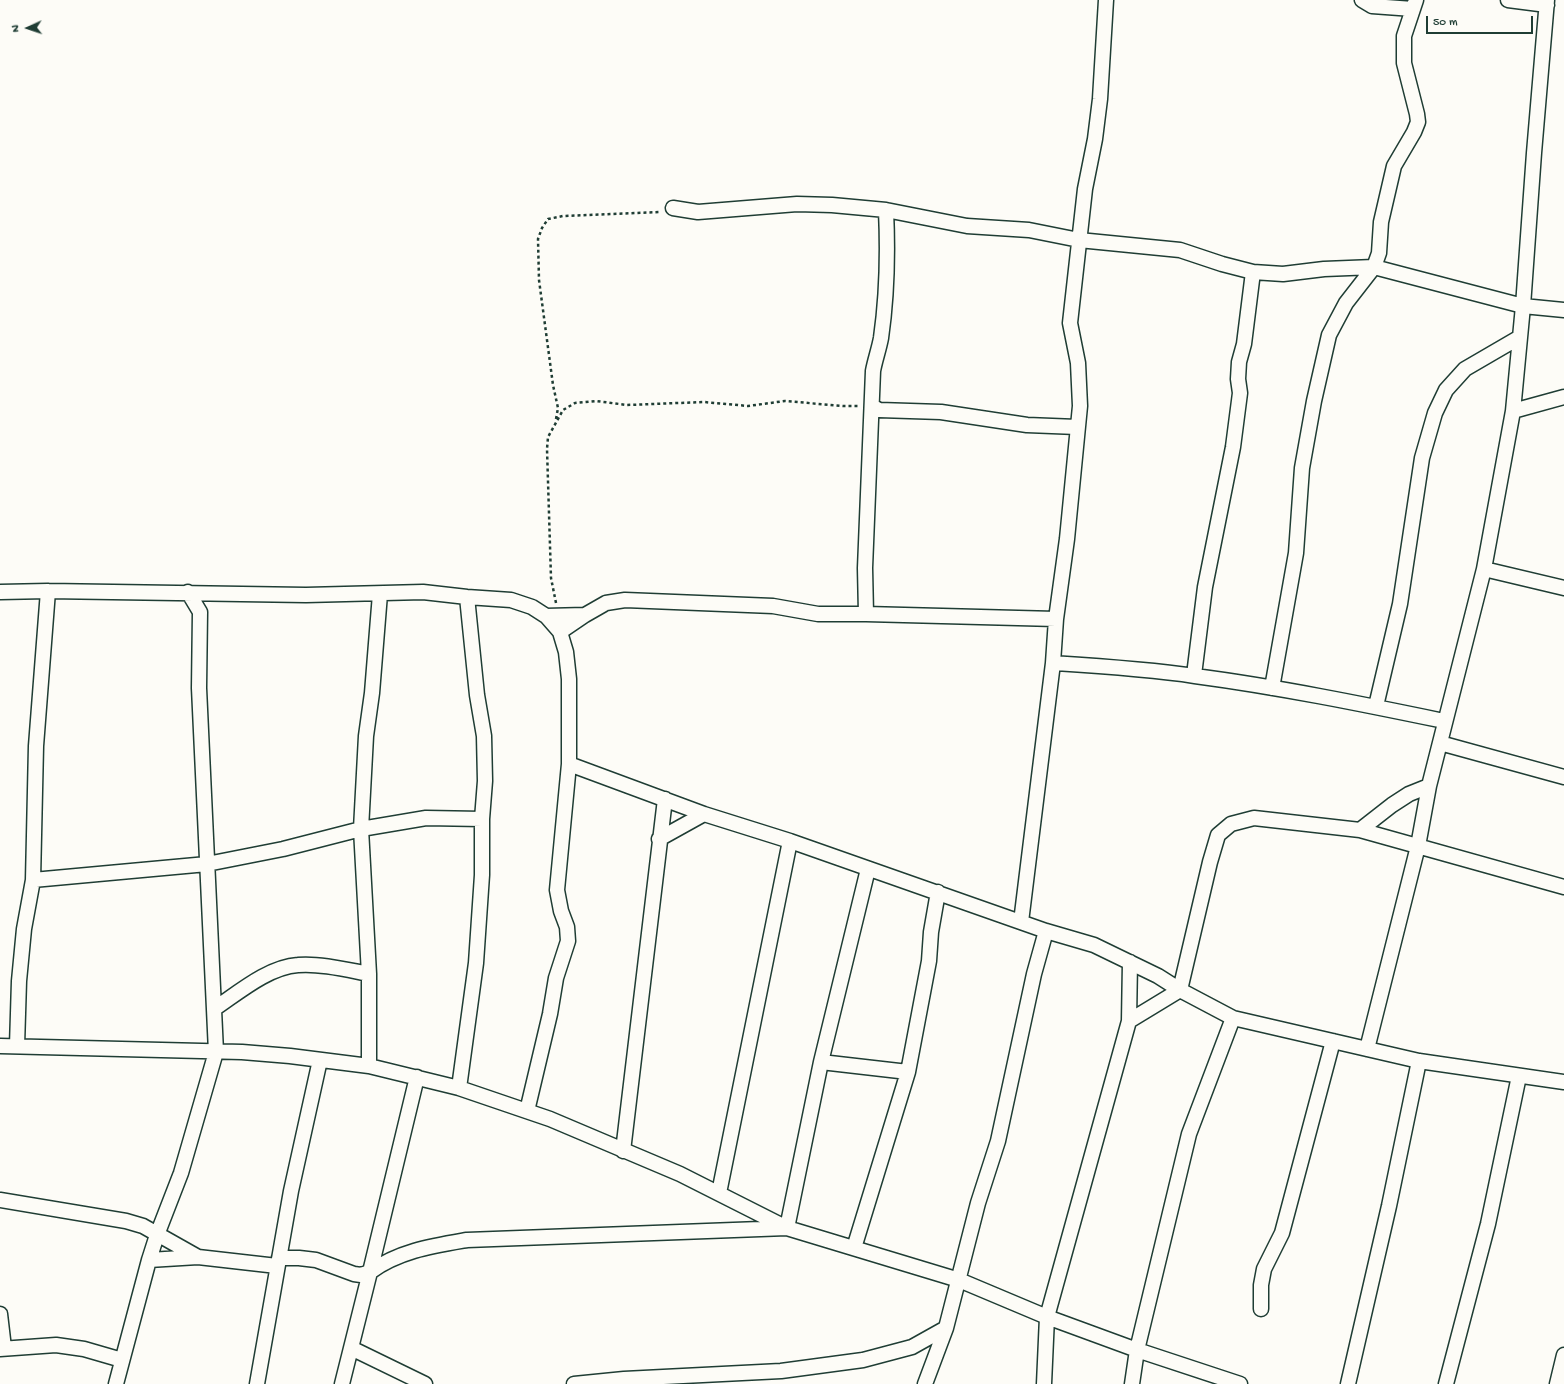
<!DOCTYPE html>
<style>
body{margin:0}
#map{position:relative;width:1564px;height:1384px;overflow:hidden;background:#fdfcf7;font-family:"Gochi Hand",sans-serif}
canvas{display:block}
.north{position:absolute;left:8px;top:8px;width:40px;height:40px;-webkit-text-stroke:3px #fdfcf7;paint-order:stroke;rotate:267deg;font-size:11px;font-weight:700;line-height:16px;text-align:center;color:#1f3d34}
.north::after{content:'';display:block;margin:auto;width:14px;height:18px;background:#1f3d34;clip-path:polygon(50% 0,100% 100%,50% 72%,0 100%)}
.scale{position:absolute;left:1426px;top:16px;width:107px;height:18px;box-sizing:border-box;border:2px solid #1f3d34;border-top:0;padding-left:5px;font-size:12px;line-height:14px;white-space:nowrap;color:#1f3d34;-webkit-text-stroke:3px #fdfcf7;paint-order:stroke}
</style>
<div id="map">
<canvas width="1564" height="1384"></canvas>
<div class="north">N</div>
<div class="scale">50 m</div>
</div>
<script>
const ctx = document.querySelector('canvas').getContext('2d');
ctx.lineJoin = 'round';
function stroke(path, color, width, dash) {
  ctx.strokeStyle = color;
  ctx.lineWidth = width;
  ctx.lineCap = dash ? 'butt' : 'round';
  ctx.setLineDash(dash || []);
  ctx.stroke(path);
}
const street = new Path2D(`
 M 1362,0 L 1372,6 L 1413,9
 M 1508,0 L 1547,5
 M 673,208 L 698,212 L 797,204 L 832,205 L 886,210 L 967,226 L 1029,230 L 1079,240 L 1180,250 L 1222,264 L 1253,272 L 1283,274 L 1324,269 L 1374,267 L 1523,306 L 1564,310
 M 872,406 L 879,410 L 941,412 L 1027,425 L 1077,427
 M 1513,411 L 1564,397
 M 1484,569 L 1564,588
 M 0,592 L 48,591 L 306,595 L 423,592 L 467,597 L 511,600 L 532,607 L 546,616 L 560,632 L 566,652 L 569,679 L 569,764 L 557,890 L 561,911 L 567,927 L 568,941 L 556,978 L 550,1014 L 527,1111
 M 866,614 L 865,568 L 873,371 C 875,360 879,349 881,338 C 887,296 888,253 886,210
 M 546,616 L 585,615
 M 560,632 L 585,615 L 606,603 L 625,600 L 773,606 L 818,614 L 866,614 L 1056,619
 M 1053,663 C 1100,666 1148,669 1195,676 C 1278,687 1362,704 1444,721
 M 1194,675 L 1205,587 L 1233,447 L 1240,393 L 1238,379 L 1239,362 L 1244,344 L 1253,272
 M 1272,688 L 1296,553 L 1302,468 L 1314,401 L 1329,335 L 1346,303 L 1374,267 L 1379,253 L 1381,222 L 1394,166 L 1414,132 L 1418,122 L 1417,114 L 1404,63 L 1404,36 L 1416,0
 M 1376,706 L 1400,604 L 1422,458 L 1435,413 L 1446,390 L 1465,369 L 1520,337
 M 1440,743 L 1564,777
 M 569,764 L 704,814 L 790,841 L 1046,931 L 1094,945 L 1158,976 L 1180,990 L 1233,1018 L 1419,1061 L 1564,1082
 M 1360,830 L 1392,805 L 1409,794 L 1429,786
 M 659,839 L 704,814
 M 33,880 L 207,864 L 283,849 L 361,829 L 426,818 L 482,819
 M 1021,922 L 1053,663 L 1056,619 L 1067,539 L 1080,406 L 1078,363 L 1070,323 L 1085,189 L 1095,139 L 1100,99 L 1106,0
 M 214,1009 C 238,993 268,967 298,965 C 319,963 348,970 369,974
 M 1129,1021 L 1180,990 L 1210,862 L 1218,835 L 1231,824 L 1254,818 L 1360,830 L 1564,887
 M 0,1046 L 242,1052 L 290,1056 L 369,1066 L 459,1088 L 550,1119 L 680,1174 L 787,1228 L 959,1280 L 1047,1317 L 1137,1350 L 1240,1384
 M 17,1046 L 19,981 L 24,929 L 33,880 L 36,746 L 48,591
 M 1367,1049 L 1418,846 L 1429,786 L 1484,569 L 1513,411 L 1523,306 L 1534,153 L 1547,0
 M 821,1062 L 908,1072
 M 369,1066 L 369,974 L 361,829 L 366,736 L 372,693 L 380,594
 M 459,1088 L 476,963 L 482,875 L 482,819 L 485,781 L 484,736 L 477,695 L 467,597
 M 623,1151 L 665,799
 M 719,1193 L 790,841
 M 0,1200 L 126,1221 L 143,1226 L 198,1257
 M 854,1248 L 908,1072 L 929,961 L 931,932 L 938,892
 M 279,1258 L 299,1258 L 316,1260 L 354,1274 L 361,1275 L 370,1272 L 417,1077
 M 149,1260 L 198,1257 L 277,1266
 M 1261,1309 L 1261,1285 L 1264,1269 L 1282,1233 L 1333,1041
 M 0,1314 L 4,1348
 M 351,1348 L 425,1384
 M 0,1349 L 56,1345 L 84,1349 L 122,1360
 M 116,1384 L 149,1260 L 157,1235 L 181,1173 L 216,1052 L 199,688 L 200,612 L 188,592
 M 257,1384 L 291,1191 L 320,1060
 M 342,1384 L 370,1272 C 399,1251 432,1246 467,1240 L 787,1228 L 821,1062 L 868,869
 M 574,1384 L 624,1379 L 781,1371 L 863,1360 L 912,1347 L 946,1328
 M 925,1384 L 946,1328 L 978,1203 L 998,1141 L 1034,974 L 1046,931
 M 1044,1384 L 1047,1317 L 1129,1021 L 1130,962
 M 1132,1384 L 1137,1350 L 1189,1134 L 1233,1018
 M 1348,1384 L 1389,1206 L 1419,1061
 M 1446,1384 L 1488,1224 L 1519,1076
 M 1557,1384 L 1564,1355`);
stroke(street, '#1f3d34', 17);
stroke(new Path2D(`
 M 556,419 L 558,408 L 553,385 L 539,280 L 538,239 L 542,228 L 548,219 L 563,216 L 660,212
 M 556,603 L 551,578 L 547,449 L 548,437 L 563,410 L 575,403 L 596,401 L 627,405 L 704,402 L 748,406 L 785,401 L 843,406 L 858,406`), '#1f3d34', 2.5, [3, 3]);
stroke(street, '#fdfcf7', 14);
</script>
